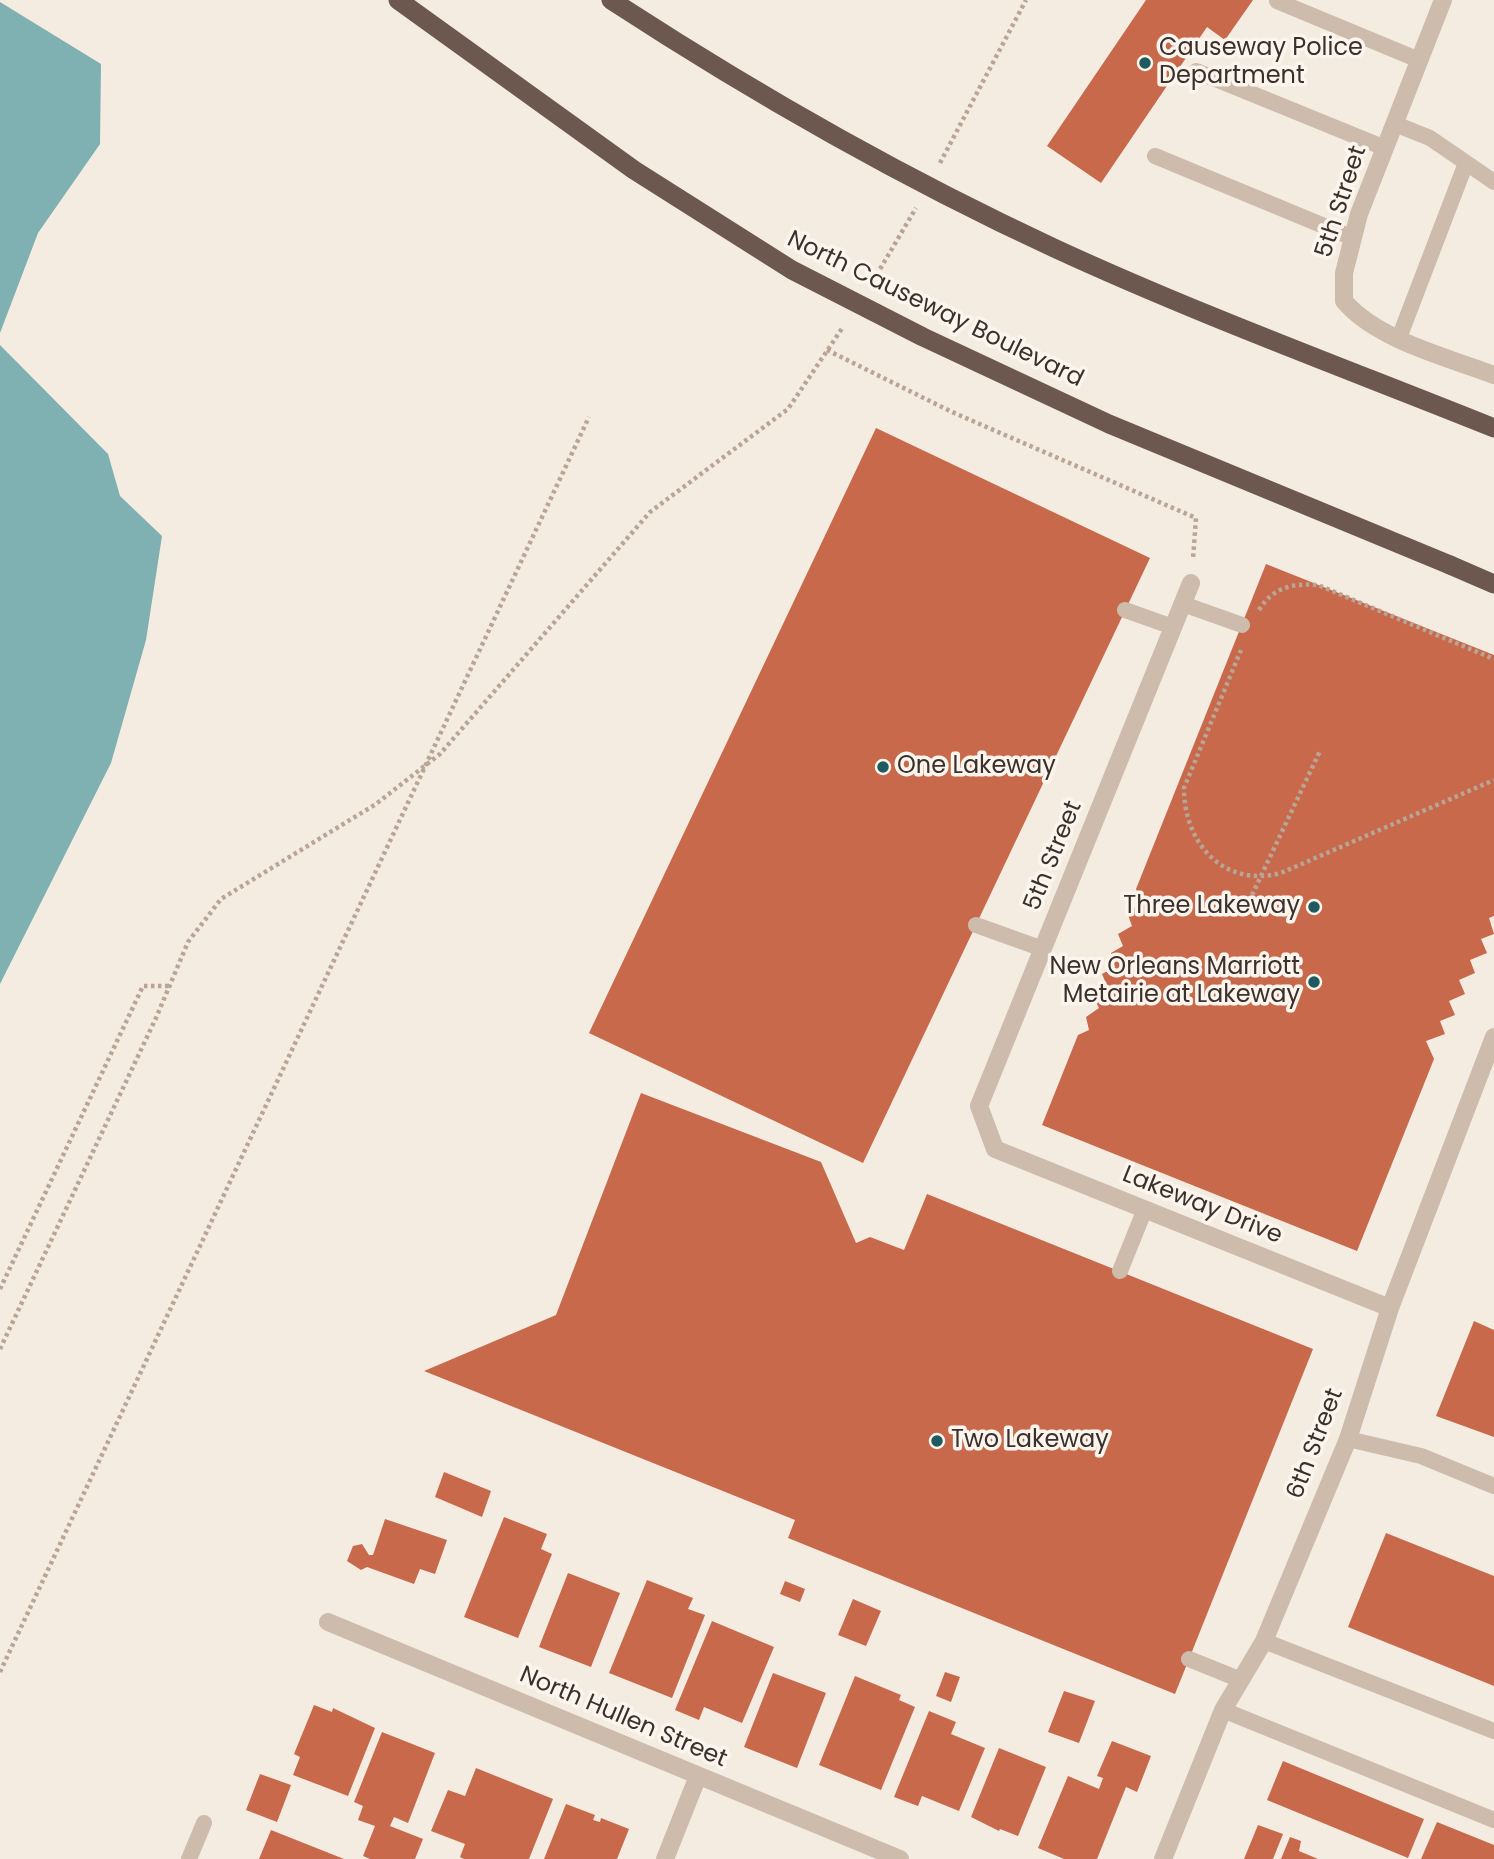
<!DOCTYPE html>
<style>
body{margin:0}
canvas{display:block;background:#f4ebe1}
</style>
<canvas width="1494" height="1859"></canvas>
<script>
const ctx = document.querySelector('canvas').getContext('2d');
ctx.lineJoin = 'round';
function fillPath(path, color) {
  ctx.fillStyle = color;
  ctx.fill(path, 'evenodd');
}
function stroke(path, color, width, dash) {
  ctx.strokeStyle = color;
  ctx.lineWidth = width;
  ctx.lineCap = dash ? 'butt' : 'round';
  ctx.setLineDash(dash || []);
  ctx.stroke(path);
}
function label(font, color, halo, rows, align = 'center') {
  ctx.font = font + ' Poppins,sans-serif';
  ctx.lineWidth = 7;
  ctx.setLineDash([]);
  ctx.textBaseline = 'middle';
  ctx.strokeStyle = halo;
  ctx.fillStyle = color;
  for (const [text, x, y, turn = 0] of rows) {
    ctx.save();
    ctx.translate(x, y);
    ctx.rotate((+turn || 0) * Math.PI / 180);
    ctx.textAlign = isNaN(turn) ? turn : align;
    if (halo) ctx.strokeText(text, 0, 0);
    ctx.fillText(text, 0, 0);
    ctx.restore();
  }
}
fillPath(new Path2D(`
 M 0,2 L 101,64 L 100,144 L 38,233 L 0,333 Z
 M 0,345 L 108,454 L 120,496 L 162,536 L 146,640 L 111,763 L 0,984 Z`), '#7fb0b2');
fillPath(new Path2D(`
 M 1146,0 L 1253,0 L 1225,40 L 1207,27 L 1101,183 L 1047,146 Z
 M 876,428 L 1150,558 L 863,1163 L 589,1033 Z
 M 1266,564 L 1494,655 L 1494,916 L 1489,918 L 1494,934 L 1481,939 L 1487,953 L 1470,960 L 1475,973 L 1459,980 L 1465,994 L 1449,1001 L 1455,1015 L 1440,1021 L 1445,1034 L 1426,1041 L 1434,1059 L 1357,1251 L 1042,1125 L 1078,1035 L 1089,1030 L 1086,1017 L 1099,1008 L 1093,996 L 1108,988 L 1102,974 L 1115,967 L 1111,953 L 1123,946 L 1118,934 L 1132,926 L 1127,912 L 1142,903 L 1136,889 Z
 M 641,1093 L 821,1162 L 856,1243 L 870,1237 L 904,1250 L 927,1194 L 1313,1349 L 1175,1694 L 788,1538 L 795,1520 L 424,1371 L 556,1315 Z
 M 1474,1321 L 1494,1330 L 1494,1437 L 1436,1416 Z
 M 444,1472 L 491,1491 L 482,1517 L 435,1497 Z
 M 504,1517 L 547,1534 L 541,1549 L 552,1554 L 518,1638 L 464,1617 Z
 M 385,1519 L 447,1540 L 435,1574 L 420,1569 L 414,1584 L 367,1567 L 361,1570 L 347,1561 L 353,1546 L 362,1544 L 369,1555 L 373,1555 Z
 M 1386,1533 L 1494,1576 L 1494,1686 L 1348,1627 Z
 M 568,1573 L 620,1593 L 591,1667 L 539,1647 Z
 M 647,1580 L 693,1598 L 688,1609 L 705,1615 L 672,1698 L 609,1673 Z
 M 785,1581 L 805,1589 L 800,1602 L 780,1594 Z
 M 853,1599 L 881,1611 L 866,1646 L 838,1635 Z
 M 712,1621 L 774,1647 L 742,1723 L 704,1707 L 699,1720 L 675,1710 Z
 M 945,1672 L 960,1677 L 951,1702 L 936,1696 Z
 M 773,1673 L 826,1693 L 797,1768 L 744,1747 Z
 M 855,1676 L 901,1695 L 899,1700 L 915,1707 L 881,1790 L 819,1765 Z
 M 1064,1691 L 1095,1701 L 1079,1743 L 1048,1732 Z
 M 314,1705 L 332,1712 L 333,1708 L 375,1728 L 348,1796 L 293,1775 L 300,1757 L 294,1754 Z
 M 929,1711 L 956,1722 L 951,1734 L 985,1748 L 959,1811 L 922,1796 L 918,1806 L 894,1797 Z
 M 382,1732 L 435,1753 L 408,1823 L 394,1817 L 390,1826 L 423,1839 L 415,1859 L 370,1859 L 363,1856 L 375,1826 L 358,1820 L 363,1806 L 354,1802 Z
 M 1112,1741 L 1151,1756 L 1137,1792 L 1126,1787 L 1097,1859 L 1064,1859 L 1038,1848 L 1068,1776 L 1099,1789 L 1103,1778 L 1097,1776 Z
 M 999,1748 L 1046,1767 L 1018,1836 L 1000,1829 L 999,1831 L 971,1817 Z
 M 1283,1761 L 1424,1819 L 1408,1858 L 1267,1800 Z
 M 476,1768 L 553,1799 L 529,1859 L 464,1859 L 460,1857 L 465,1844 L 431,1831 L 448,1790 L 465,1796 Z
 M 260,1774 L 291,1785 L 277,1822 L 246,1810 Z
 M 566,1804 L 595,1815 L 593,1820 L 600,1822 L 601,1818 L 629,1829 L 617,1859 L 544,1859 Z
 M 1437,1822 L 1494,1845 L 1494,1859 L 1421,1859 Z
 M 1258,1825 L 1283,1834 L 1273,1859 L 1244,1859 Z
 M 271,1830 L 344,1859 L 259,1859 Z
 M 1290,1837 L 1301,1841 L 1299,1851 L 1318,1859 L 1281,1859 Z`), '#c8694b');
stroke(new Path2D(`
 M 940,163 L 1026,0
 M 873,281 L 916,208
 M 827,350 L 952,412 L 1196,518 L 1193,559
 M 1259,610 C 1273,587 1293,583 1318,585 L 1494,659
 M 1241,650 L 1184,788 C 1184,843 1223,888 1281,873 L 1494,780
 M 1252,895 L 1320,751
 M 0,1289 L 143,986 L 169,986
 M 0,1349 L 156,1018 L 188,942 L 221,899 L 376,804 L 440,754 L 650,512 L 788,409 L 843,327
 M 0,1672 L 589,417`), '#b9a596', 4.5, [3.5, 3.5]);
stroke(new Path2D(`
 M 1277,1 L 1419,60
 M 1196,71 L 1385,148
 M 1395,124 L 1430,138 L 1494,182
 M 1155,156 L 1353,238
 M 1399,338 L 1466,163
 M 1183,604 L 1242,625
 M 1125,610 L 1173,627
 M 976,925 L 1043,949
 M 1120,1271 L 1145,1209
 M 1348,1439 L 1421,1456 L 1494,1486
 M 1264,1641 L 1494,1731
 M 1189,1659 L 1241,1680
 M 1223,1710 L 1494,1820
 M 189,1859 L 204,1823`), '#cdbbac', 16);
stroke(new Path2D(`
 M 1443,0 L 1359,214 L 1344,273 L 1344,301 C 1377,340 1447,357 1494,375
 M 1191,583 L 979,1106 L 995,1149 L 1390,1308
 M 328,1622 L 900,1859
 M 665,1859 L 698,1776
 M 1163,1859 L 1223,1710 L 1264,1641 L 1348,1439 L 1390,1308 L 1494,1037`), '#cdbbac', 18);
stroke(new Path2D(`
 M 1450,565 L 1494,584`), '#6c584f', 19);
stroke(new Path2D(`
 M 398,0 L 634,170 L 792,270 L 923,337 L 1109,424 L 1450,565
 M 611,0 C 752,92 901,177 1054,248 C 1197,314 1347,369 1494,428`), '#6c584f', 19);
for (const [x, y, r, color] of [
 [1145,63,7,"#1f5a5e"],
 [883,767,7,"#1f5a5e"],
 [1314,907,7,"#1f5a5e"],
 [1314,982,7,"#1f5a5e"],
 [937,1441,7,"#1f5a5e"]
]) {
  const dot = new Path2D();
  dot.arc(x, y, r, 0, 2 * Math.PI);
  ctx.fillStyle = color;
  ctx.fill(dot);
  stroke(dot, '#fbf5ee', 2.5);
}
label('24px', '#3b302b', '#fbf5ee', [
 ["Causeway Police",1159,49],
 ["Department",1159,77],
 ["One Lakeway",897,767],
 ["Three Lakeway",1300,907,"right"],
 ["New Orleans Marriott",1300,968,"right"],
 ["Metairie at Lakeway",1300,996,"right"],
 ["Two Lakeway",951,1441]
], 'left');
label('24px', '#3b302b', '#fbf5ee', [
 ["5th Street",1342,202,-72],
 ["North Causeway Boulevard",935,310,26],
 ["5th Street",1054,856,-68],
 ["Lakeway Drive",1202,1206,22],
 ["6th Street",1316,1444,-69],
 ["North Hullen Street",623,1718,23]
]);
</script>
